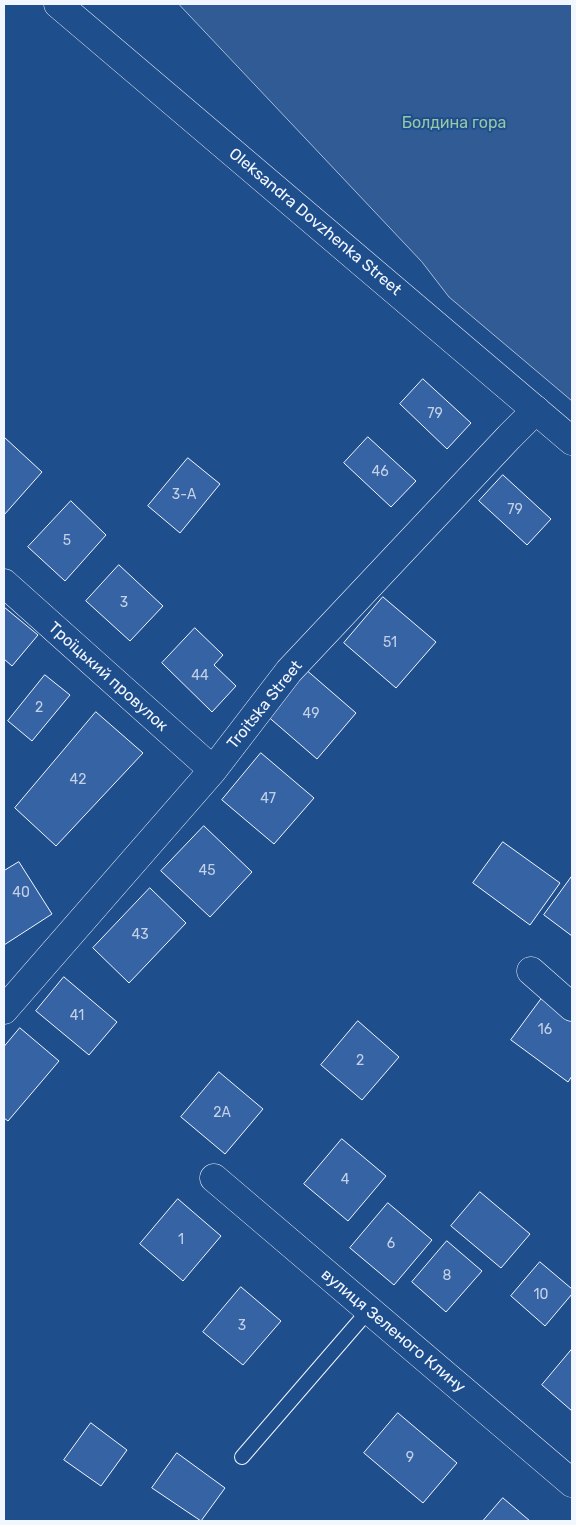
<!DOCTYPE html>
<meta charset="utf-8">
<style>
body{margin:0}
#map{position:relative;width:576px;height:1525px;overflow:hidden;background:#1f4e8c;font-family:Rubik,sans-serif}
canvas{display:block}
.frame{position:absolute;inset:0;border:5px solid #f2f6ff;pointer-events:none}
</style>
<div id="map">
<canvas width="576" height="1525"></canvas>
<div class="frame"></div>
</div>
<script>
const ctx = document.querySelector('canvas').getContext('2d');
ctx.lineJoin = 'round';
function fillPath(path, color) {
  ctx.fillStyle = color;
  ctx.fill(path, 'evenodd');
}
function stroke(path, color, width, dash) {
  ctx.strokeStyle = color;
  ctx.lineWidth = width;
  ctx.lineCap = dash ? 'butt' : 'round';
  ctx.setLineDash(dash || []);
  ctx.stroke(path);
}
function label(font, color, halo, rows, align = 'center') {
  ctx.font = font + ' Rubik,sans-serif';
  ctx.lineWidth = 4;
  ctx.setLineDash([]);
  ctx.textBaseline = 'middle';
  ctx.strokeStyle = halo;
  ctx.fillStyle = color;
  for (const [text, x, y, turn = 0] of rows) {
    ctx.save();
    ctx.translate(x, y);
    ctx.rotate((+turn || 0) * Math.PI / 180);
    ctx.textAlign = isNaN(turn) ? turn : align;
    if (halo) ctx.strokeText(text, 0, 0);
    ctx.fillText(text, 0, 0);
    ctx.restore();
  }
}
const built = new Path2D(`
 M 179,4 L 572,4 L 572,401 L 449,297 L 422,262 Z`);
fillPath(built, '#305b95');
stroke(built, '#a8bbd7', 1);
const building = new Path2D(`
 M 423,379 L 471,423 L 447,449 L 400,404 Z
 M 4,437 L 42,472 L 4,515 Z
 M 368,437 L 416,481 L 391,507 L 344,463 Z
 M 188,458 L 220,484 L 180,533 L 148,506 Z
 M 503,475 L 551,519 L 527,545 L 479,501 Z
 M 71,501 L 106,535 L 65,581 L 28,547 Z
 M 119,565 L 163,606 L 130,641 L 86,601 Z
 M 383,597 L 436,642 L 396,688 L 344,643 Z
 M 4,607 L 38,635 L 12,666 L 4,659 Z
 M 195,628 L 223,655 L 214,665 L 236,686 L 212,712 L 162,663 Z
 M 304,668 L 356,713 L 317,759 L 265,714 Z
 M 45,675 L 70,695 L 32,741 L 8,721 Z
 M 96,712 L 143,753 L 56,846 L 15,808 Z
 M 261,753 L 314,798 L 274,844 L 222,800 Z
 M 204,826 L 252,872 L 210,917 L 161,871 Z
 M 503,842 L 560,883 L 530,925 L 473,883 Z
 M 19,862 L 52,914 L 4,945 L 4,871 Z
 M 572,876 L 572,936 L 544,915 Z
 M 150,888 L 186,923 L 129,983 L 93,948 Z
 M 64,977 L 117,1022 L 89,1055 L 36,1011 Z
 M 542,998 L 572,1020 L 572,1076 L 568,1082 L 511,1040 Z
 M 358,1021 L 399,1057 L 362,1100 L 321,1065 Z
 M 20,1028 L 59,1061 L 8,1121 L 4,1118 L 4,1047 Z
 M 219,1072 L 263,1109 L 225,1154 L 181,1117 Z
 M 342,1139 L 386,1176 L 348,1221 L 304,1184 Z
 M 480,1192 L 530,1234 L 501,1268 L 451,1226 Z
 M 178,1199 L 221,1236 L 183,1281 L 140,1244 Z
 M 388,1203 L 432,1240 L 394,1285 L 350,1248 Z
 M 447,1241 L 482,1271 L 446,1312 L 412,1282 Z
 M 540,1262 L 572,1289 L 572,1294 L 545,1326 L 511,1296 Z
 M 241,1287 L 281,1321 L 243,1365 L 203,1332 Z
 M 572,1349 L 572,1411 L 542,1385 Z
 M 398,1413 L 457,1463 L 423,1503 L 364,1453 Z
 M 91,1423 L 127,1450 L 101,1486 L 64,1460 Z
 M 177,1453 L 225,1488 L 201,1521 L 152,1488 Z
 M 503,1498 L 530,1521 L 483,1521 Z`);
fillPath(building, '#3563a3');
stroke(building, '#f2f6ff', 1);
const lane = new Path2D(`
 M 242,1457 L 369,1310`);
const street = new Path2D(`
 M 4,583 L 213,770
 M 531,971 L 572,1007
 M 4,1010 L 213,770 L 289,671 L 509,437 L 536,410
 M 214,1178 L 572,1483`);
const secondary = new Path2D(`
 M 58,4 L 572,441`);
stroke(lane, '#f2f6ff', 16);
stroke(street, '#f2f6ff', 29);
stroke(secondary, '#f2f6ff', 29);
stroke(lane, '#1f4e8c', 14);
stroke(street, '#1f4e8c', 28);
stroke(secondary, '#1f4e8c', 28);
label('14px', '#c3d1e8', null, [
 ["79",435,414],
 ["46",380,472],
 ["3-А",184,495],
 ["79",515,510],
 ["5",67,541],
 ["3",124,603],
 ["51",390,643],
 ["44",200,676],
 ["2",39,708],
 ["49",311,714],
 ["42",78,780],
 ["47",268,799],
 ["45",207,871],
 ["40",21,893],
 ["43",140,935],
 ["41",77,1016],
 ["16",545,1030],
 ["2",360,1061],
 ["2А",222,1113],
 ["4",345,1180],
 ["1",181,1240],
 ["6",391,1244],
 ["8",447,1276],
 ["10",541,1295],
 ["3",242,1326],
 ["9",410,1458]
]);
label('16px', '#97c8a6', '#1f4e8c', [
 ["Болдина гора",454,123]
]);
label('16px', '#f2f6ff', '#1f4e8c', [
 ["Oleksandra Dovzhenka Street",315,222,40],
 ["Троїцький провулок",108,677,42],
 ["Troitska Street",265,705,-51],
 ["вулиця Зеленого Клину",393,1331,40]
]);
</script>
